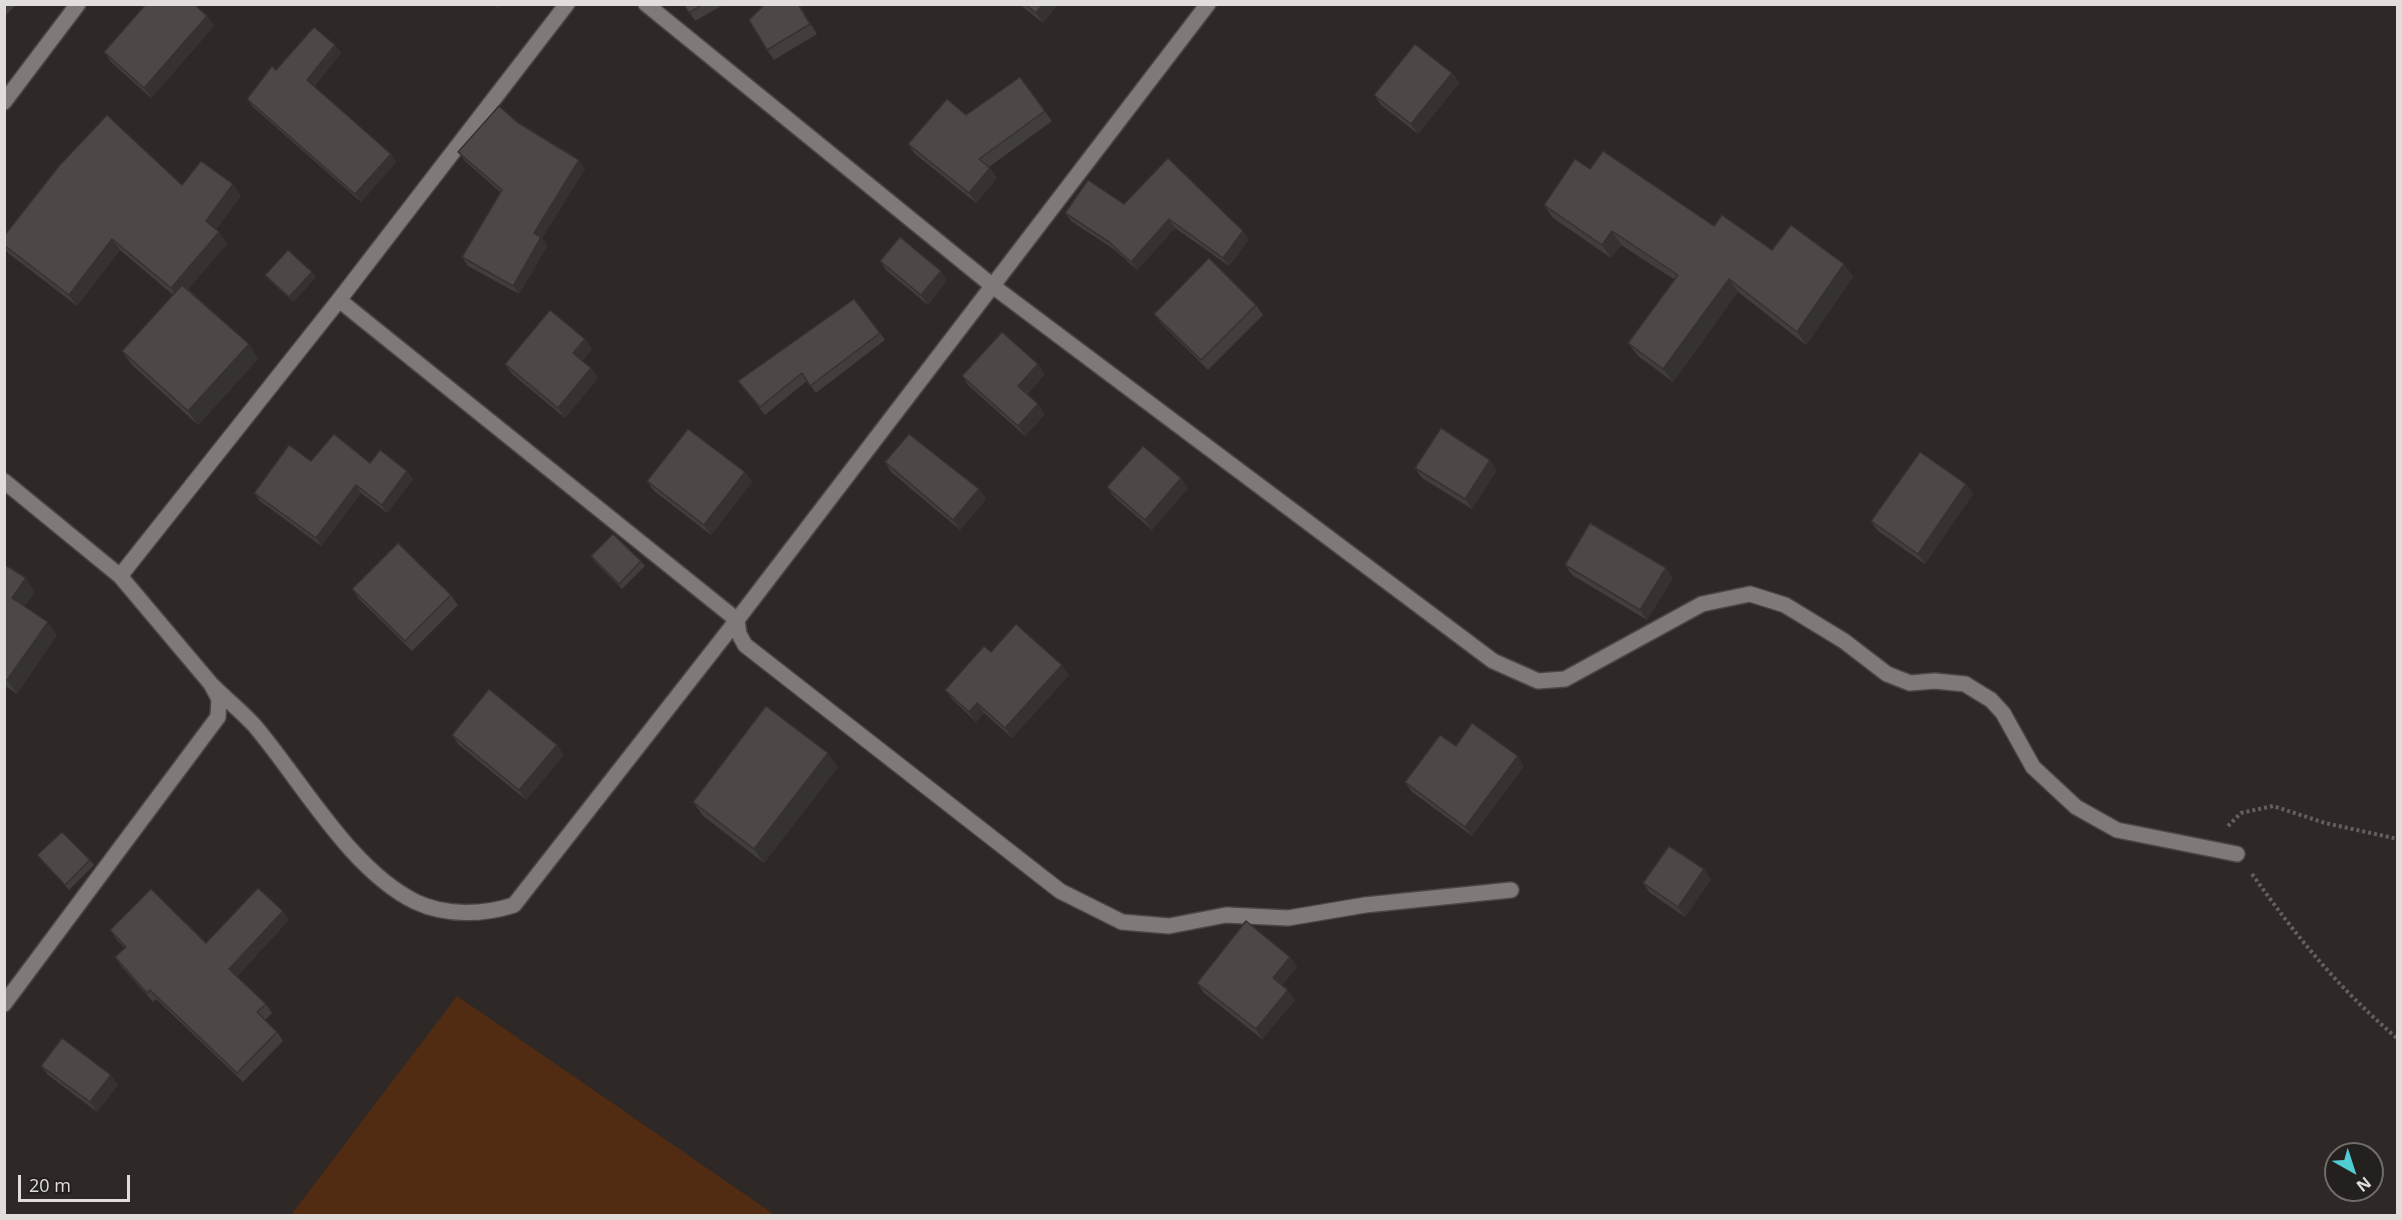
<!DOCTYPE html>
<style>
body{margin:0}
#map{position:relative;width:2402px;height:1220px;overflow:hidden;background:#2e2927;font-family:"Open Sans",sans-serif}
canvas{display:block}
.frame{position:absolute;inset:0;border:6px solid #e0dddb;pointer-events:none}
.north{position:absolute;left:2324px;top:1142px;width:60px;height:60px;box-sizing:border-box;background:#24201d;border:2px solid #6f6c69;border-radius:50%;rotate:141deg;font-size:16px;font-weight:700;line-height:24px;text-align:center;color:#e0dddb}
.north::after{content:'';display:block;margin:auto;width:21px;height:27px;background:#51ccd3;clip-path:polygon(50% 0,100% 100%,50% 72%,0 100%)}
.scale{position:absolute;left:18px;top:1175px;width:112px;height:27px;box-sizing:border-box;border:3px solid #e0dddb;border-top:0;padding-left:8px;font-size:18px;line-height:21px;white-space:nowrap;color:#e0dddb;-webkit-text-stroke:4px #24201d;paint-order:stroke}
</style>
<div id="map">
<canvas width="2402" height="1220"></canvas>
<div class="frame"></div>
<div class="north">N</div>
<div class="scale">20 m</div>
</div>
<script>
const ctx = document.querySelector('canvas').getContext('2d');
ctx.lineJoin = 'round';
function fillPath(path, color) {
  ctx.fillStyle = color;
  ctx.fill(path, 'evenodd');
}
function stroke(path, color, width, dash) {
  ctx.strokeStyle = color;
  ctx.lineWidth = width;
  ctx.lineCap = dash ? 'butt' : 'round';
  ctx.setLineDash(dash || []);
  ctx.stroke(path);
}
fillPath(new Path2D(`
 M 457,996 L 775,1215 L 291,1215 Z`), '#512b12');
const minor = new Path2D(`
 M 646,4 L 994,287 L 1493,661 L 1538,681 L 1565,679 L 1702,604 L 1750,594 L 1785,605 L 1844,641 L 1887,674 L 1910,683 L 1935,681 L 1965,684 L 1991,700 L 2003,713 L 2033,767 L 2076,807 L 2117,830 L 2237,854
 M 4,102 L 78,4
 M 339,300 L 737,620 L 739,634 L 745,645 L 1060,891 L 1122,922 L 1169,926 L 1226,915 L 1288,918 L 1365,905 L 1511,890
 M 4,481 L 120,576 L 211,684 L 219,699 L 218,717 L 4,1004
 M 120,576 L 339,300 L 567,4
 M 211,684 C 225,698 241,711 254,725 C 301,780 350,870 416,902 C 446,916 483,915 514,905 L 737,620 L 1208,4`);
stroke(minor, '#4b4745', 18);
stroke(new Path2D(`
 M 2228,826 L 2241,813 L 2273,806 L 2325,823 L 2398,839
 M 2252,874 C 2297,937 2338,988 2398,1039`), '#65605e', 4, [3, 3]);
stroke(minor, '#7f7a77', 15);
fillPath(new Path2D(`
 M 4,4 L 17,4 L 4,17 Z
 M 684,4 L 725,4 L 695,21 Z
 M 765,4 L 799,4 L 817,34 L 774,60 L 767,50 Z
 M 1019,4 L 1058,4 L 1043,23 Z
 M 207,16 L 214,26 L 151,98 L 111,62 L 104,52 Z
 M 335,45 L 341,53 L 314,86 L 391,154 L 396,162 L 361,202 L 253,107 L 247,99 L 276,70 Z
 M 1452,73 L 1459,83 L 1418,134 L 1381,105 L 1374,95 Z
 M 1020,77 L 1052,121 L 989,167 L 997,178 L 976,203 L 915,154 L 908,144 L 966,115 Z
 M 517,122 L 585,169 L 542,238 L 547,246 L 519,294 L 468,266 L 462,257 L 500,192 L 464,160 L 458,152 Z
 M 1590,169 L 1714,226 L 1772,250 L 1844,264 L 1853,277 L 1806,345 L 1738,292 L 1673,382 L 1638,356 L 1628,343 L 1675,280 L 1621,245 L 1611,258 L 1553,218 L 1544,205 Z
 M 182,185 L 241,196 L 216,229 L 227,244 L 188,289 L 249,344 L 258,359 L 198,425 L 132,365 L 122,351 L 173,295 L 120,250 L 77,306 L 8,253 L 4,248 L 4,236 Z
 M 1124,204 L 1249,239 L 1229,266 L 1175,228 L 1137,270 L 1115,250 L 1071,221 L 1065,213 Z
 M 880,261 L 947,280 L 928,305 L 887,271 Z
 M 312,272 L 316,277 L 293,302 L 269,280 L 265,275 Z
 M 1256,305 L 1263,315 L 1208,370 L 1161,323 L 1154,314 Z
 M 880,333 L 885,340 L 816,393 L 807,381 L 765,415 L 738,381 Z
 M 585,339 L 592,349 L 582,361 L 591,368 L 598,378 L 565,418 L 512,374 L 505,364 Z
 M 1045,374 L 1027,394 L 1045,414 L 1025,436 L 969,386 L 962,376 Z
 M 311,461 L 370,463 L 407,471 L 413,479 L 387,513 L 361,493 L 321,546 L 260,501 L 254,493 Z
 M 885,462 L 979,489 L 986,499 L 960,530 L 891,472 Z
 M 1415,468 L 1497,470 L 1472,509 L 1422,478 Z
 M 745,472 L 752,482 L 711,535 L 654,491 L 647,481 Z
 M 1966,484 L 1973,494 L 1925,564 L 1878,531 L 1871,521 Z
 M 1107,487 L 1188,488 L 1152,530 L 1114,497 Z
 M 591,556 L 641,561 L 645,566 L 622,589 L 594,561 Z
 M 4,564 L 35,592 L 25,606 L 57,635 L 17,694 L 4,685 Z
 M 1565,565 L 1673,578 L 1647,620 L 1572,575 Z
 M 352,589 L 451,595 L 458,605 L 412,651 L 359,599 Z
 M 991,652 L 1069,675 L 1012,738 L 984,713 L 976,722 L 952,699 L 945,690 Z
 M 452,735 L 564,755 L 526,800 L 459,745 Z
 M 1456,746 L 1524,766 L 1472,836 L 1412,792 L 1405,782 Z
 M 838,767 L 764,863 L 703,816 L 693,802 Z
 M 37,855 L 90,860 L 94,865 L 69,890 L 41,860 Z
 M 1711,879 L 1685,917 L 1650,893 L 1643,883 Z
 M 283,911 L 289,920 L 237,976 L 266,1004 L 272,1013 L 265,1020 L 277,1032 L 283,1041 L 243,1082 L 156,999 L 153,1002 L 121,966 L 115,957 L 125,948 L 116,939 L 110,930 L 206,943 Z
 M 1290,957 L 1297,967 L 1282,985 L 1295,1000 L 1262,1039 L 1204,993 L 1197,983 Z
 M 41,1066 L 118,1085 L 97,1112 L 48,1075 Z`), '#423e3b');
fillPath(new Path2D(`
 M 494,4 L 502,4 L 498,9 Z
 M 798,4 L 799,4 L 817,34 L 810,24 Z
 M 1043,4 L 1058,4 L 1043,23 L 1036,13 Z
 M 207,16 L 214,26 L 151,98 L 144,88 Z
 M 335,45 L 341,53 L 312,87 L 307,80 Z
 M 1452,73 L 1459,83 L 1418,134 L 1411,124 Z
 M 391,154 L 396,162 L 361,202 L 355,194 Z
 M 579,160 L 585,169 L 542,238 L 547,246 L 519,294 L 513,286 L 534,233 Z
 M 990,168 L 997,178 L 976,203 L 969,193 Z
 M 233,184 L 241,196 L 214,232 L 206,221 Z
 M 1169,219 L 1175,228 L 1137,270 L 1131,262 Z
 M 1243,231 L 1249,239 L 1229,266 L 1223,258 Z
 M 1612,231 L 1621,245 L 1611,258 L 1602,245 Z
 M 219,232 L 227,244 L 179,300 L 171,288 Z
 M 112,239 L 120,250 L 77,306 L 69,295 Z
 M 1844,264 L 1853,277 L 1806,345 L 1797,332 Z
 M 941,271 L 947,280 L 928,305 L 921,295 Z
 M 312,272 L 316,277 L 293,302 L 289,297 Z
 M 1729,279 L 1738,292 L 1673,382 L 1663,369 Z
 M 585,339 L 592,349 L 580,363 L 573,353 Z
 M 249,344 L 258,359 L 198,425 L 188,411 Z
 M 1038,364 L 1045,374 L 1025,395 L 1018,386 Z
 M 591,368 L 598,378 L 565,418 L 558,408 Z
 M 1038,404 L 1045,414 L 1025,436 L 1018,426 Z
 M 1490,460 L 1497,470 L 1472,509 L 1465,499 Z
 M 407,471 L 413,479 L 387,513 L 382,505 Z
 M 745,472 L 752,482 L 711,535 L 704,525 Z
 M 1181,478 L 1188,488 L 1152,530 L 1145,520 Z
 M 1966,484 L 1973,494 L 1925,564 L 1918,554 Z
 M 356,485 L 361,493 L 321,546 L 316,538 Z
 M 979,489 L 986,499 L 960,530 L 953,520 Z
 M 1666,568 L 1673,578 L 1647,620 L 1640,610 Z
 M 26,578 L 35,592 L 21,611 L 12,598 Z
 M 48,622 L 57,635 L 17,694 L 7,680 Z
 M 1062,665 L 1069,675 L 1012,738 L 1005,728 Z
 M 977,703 L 984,713 L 976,722 L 969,712 Z
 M 557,745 L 564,755 L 526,800 L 519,790 Z
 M 828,753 L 838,767 L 764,863 L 754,849 Z
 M 1518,756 L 1524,766 L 1472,836 L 1465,827 Z
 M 1704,869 L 1711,879 L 1685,917 L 1678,907 Z
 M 283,911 L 289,920 L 236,978 L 229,969 Z
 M 1290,957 L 1297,967 L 1280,988 L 1273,978 Z
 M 1288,990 L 1295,1000 L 1262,1039 L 1256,1029 Z
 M 111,1075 L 118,1085 L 97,1112 L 90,1102 Z`), '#363230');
const building = new Path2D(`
 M 146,4 L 194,4 L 207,16 L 144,88 L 104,52 Z
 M 684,4 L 703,4 L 689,13 Z
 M 765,4 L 798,4 L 810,24 L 767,50 L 749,20 Z
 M 1025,4 L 1043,4 L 1036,13 Z
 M 314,27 L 335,45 L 307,80 L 391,154 L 355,194 L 247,99 L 272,66 L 276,70 Z
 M 1415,44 L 1452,73 L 1411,124 L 1374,95 Z
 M 1020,77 L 1045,111 L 979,159 L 990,168 L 969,193 L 908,144 L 947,99 L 966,115 Z
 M 499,106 L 517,122 L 579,160 L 534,233 L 541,237 L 513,286 L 462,257 L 502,190 L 458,152 Z
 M 107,115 L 182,185 L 201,161 L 233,184 L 206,221 L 219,232 L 171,288 L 112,239 L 69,295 L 4,245 L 4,236 L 59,166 Z
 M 1603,151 L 1714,226 L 1722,215 L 1772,250 L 1791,225 L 1844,264 L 1797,332 L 1729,279 L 1663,369 L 1628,343 L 1678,275 L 1612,231 L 1602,245 L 1544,205 L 1575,159 L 1590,169 Z
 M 1168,158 L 1243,231 L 1223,258 L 1169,219 L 1131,262 L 1109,242 L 1065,213 L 1088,180 L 1124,204 Z
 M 900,237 L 941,271 L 921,295 L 880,261 Z
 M 288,250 L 312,272 L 289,297 L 265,275 Z
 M 1209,258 L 1256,305 L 1201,360 L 1154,314 Z
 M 182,285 L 249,344 L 188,411 L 122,351 Z
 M 854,299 L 880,333 L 810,386 L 802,373 L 760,407 L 738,381 Z
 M 550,310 L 585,339 L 573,353 L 591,368 L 558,408 L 505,364 Z
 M 1002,332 L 1038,364 L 1018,386 L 1038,404 L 1018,426 L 962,376 Z
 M 1441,428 L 1490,460 L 1465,499 L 1415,468 Z
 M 688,429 L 745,472 L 704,525 L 647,481 Z
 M 334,434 L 370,463 L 380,450 L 407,471 L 382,505 L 356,485 L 316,538 L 254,493 L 289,445 L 311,461 Z
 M 909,434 L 979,489 L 953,520 L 885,462 Z
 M 1143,446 L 1181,478 L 1145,520 L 1107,487 Z
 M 1920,452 L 1966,484 L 1918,554 L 1871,521 Z
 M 1590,523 L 1666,568 L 1640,610 L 1565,565 Z
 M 613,534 L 641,561 L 619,584 L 591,556 Z
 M 398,543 L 451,595 L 405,641 L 352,589 Z
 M 4,564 L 26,578 L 12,598 L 48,622 L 7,680 L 4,678 Z
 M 1016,624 L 1062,665 L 1005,728 L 977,703 L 969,712 L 945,690 L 984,646 L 991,652 Z
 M 489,689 L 557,745 L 519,790 L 452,735 Z
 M 766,706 L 828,753 L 754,849 L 693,802 Z
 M 1472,723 L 1518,756 L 1465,827 L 1405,782 L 1440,735 L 1456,746 Z
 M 62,832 L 90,860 L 65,885 L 37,855 Z
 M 1669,846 L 1704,869 L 1678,907 L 1643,883 Z
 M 258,888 L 283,911 L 229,969 L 266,1004 L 257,1012 L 277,1032 L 237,1073 L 150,990 L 147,993 L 115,957 L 126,947 L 110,930 L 151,889 L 206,943 Z
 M 1246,921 L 1290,957 L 1273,978 L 1288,990 L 1256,1029 L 1197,983 Z
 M 62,1038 L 111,1075 L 90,1102 L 41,1066 Z`);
fillPath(building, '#4d4845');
stroke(building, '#363230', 1.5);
</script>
